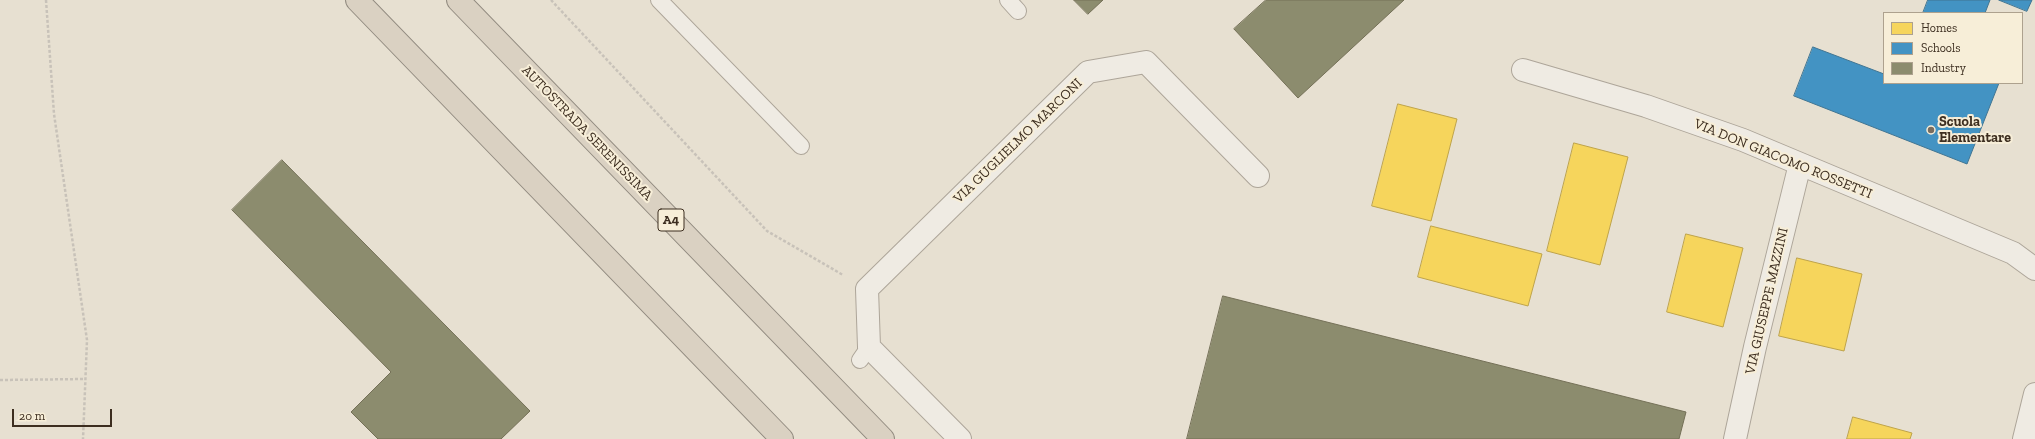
<!DOCTYPE html>
<style>
body{margin:0}
#map{position:relative;width:2035px;height:439px;overflow:hidden;background:#e7e0d1;font-family:"Zilla Slab",serif}
canvas{display:block}
.legend{position:absolute;left:1883px;top:12px;width:140px;height:72px;box-sizing:border-box;background:#f7eed8;border:1px solid #ada18e;margin:0;padding:5px 7px;list-style:none;font-size:12px;color:#3d2e20}
.legend li{display:flex;align-items:center;gap:8px;height:20px}
.legend b{width:20px;border:1px solid #ada18e}
.scale{position:absolute;left:12px;top:409px;width:100px;height:18px;box-sizing:border-box;border:2px solid #3d2e20;border-top:0;padding-left:5px;font-size:12px;line-height:14px;white-space:nowrap;color:#3d2e20;-webkit-text-stroke:3px #f7eed8;paint-order:stroke}
</style>
<div id="map">
<canvas width="2035" height="439"></canvas>
<ul class="legend">
<li><b style="height:11px;background:#f6d55c"></b>Homes</li>
<li><b style="height:11px;background:#4393c3"></b>Schools</li>
<li><b style="height:11px;background:#8c8c6e"></b>Industry</li>
</ul>
<div class="scale">20 m</div>
</div>
<script>
const ctx = document.querySelector('canvas').getContext('2d');
ctx.lineJoin = 'round';
function fillPath(path, color) {
  ctx.fillStyle = color;
  ctx.fill(path, 'evenodd');
}
function stroke(path, color, width, dash) {
  ctx.strokeStyle = color;
  ctx.lineWidth = width;
  ctx.lineCap = dash ? 'butt' : 'round';
  ctx.setLineDash(dash || []);
  ctx.stroke(path);
}
function label(font, color, halo, rows, align = 'center') {
  ctx.font = font + ' "Zilla Slab",serif';
  ctx.lineWidth = 4;
  ctx.setLineDash([]);
  ctx.textBaseline = 'middle';
  ctx.strokeStyle = halo;
  ctx.fillStyle = color;
  for (const [text, x, y, turn = 0] of rows) {
    ctx.save();
    ctx.translate(x, y);
    ctx.rotate((+turn || 0) * Math.PI / 180);
    ctx.textAlign = isNaN(turn) ? turn : align;
    if (halo) ctx.strokeText(text, 0, 0);
    ctx.fillText(text, 0, 0);
    ctx.restore();
  }
}
const homes = new Path2D(`
 M 1398,104 L 1457,119 L 1431,221 L 1372,206 Z
 M 1574,143 L 1628,157 L 1600,265 L 1547,251 Z
 M 1431,226 L 1542,254 L 1528,306 L 1418,277 Z
 M 1686,234 L 1743,248 L 1723,327 L 1667,312 Z
 M 1797,258 L 1862,274 L 1844,351 L 1779,336 Z
 M 1853,417 L 1912,433 L 1910,439 L 1847,439 Z`);
fillPath(homes, '#f6d55c');
stroke(homes, '#bea34a', 1);
const schools = new Path2D(`
 M 1928,0 L 1990,0 L 1985,13 L 1923,13 Z
 M 1999,0 L 2032,0 L 2027,11 Z
 M 1813,47 L 1884,74 L 1884,83 L 1999,83 L 1967,164 L 1794,96 Z`);
fillPath(schools, '#4393c3');
stroke(schools, '#417592', 1);
const industry = new Path2D(`
 M 1074,0 L 1103,0 L 1088,14 Z
 M 1266,0 L 1404,0 L 1298,98 L 1234,29 Z
 M 282,160 L 530,411 L 501,439 L 378,439 L 351,412 L 391,372 L 232,210 Z
 M 1223,296 L 1686,412 L 1679,439 L 1187,439 Z`);
fillPath(industry, '#8c8c6e');
stroke(industry, '#747057', 1);
const lane = new Path2D(`
 M 659,0 L 801,146
 M 1008,0 L 1018,11
 M 860,360 L 869,347`);
const street = new Path2D(`
 M 1523,70 L 1646,106 L 1743,140 L 2013,253 L 2035,269
 M 960,439 L 869,347 L 867,289 L 1088,72 L 1146,62 L 1258,176
 M 1735,439 L 1755,347 L 1800,164
 M 2024,439 L 2035,394`);
const highway = new Path2D(`
 M 357,0 L 782,439
 M 458,0 L 883,439`);
stroke(lane, '#ada599', 18);
stroke(street, '#ada599', 24);
stroke(highway, '#928b80', 24);
stroke(new Path2D(`
 M 46,0 L 54,114 L 87,340 L 83,439
 M 551,0 L 767,231 L 843,275
 M 0,380 L 85,379`), '#c8c2b9', 2.5, [3, 2]);
stroke(lane, '#efebe3', 16);
stroke(street, '#efebe3', 22);
stroke(highway, '#dad1c2', 22);
for (const [x, y, r, color] of [
 [1931,130,4,"#786c5e"]
]) {
  const dot = new Path2D();
  dot.arc(x, y, r, 0, 2 * Math.PI);
  ctx.fillStyle = color;
  ctx.fill(dot);
  stroke(dot, '#f7eed8', 1.5);
}
for (const [x, y, w] of [
 [671,220,26]
]) {
  const box = new Path2D();
  box.roundRect(x - w / 2, y - 11, w, 22, 3);
  ctx.fillStyle = '#f7eed8';
  ctx.fill(box);
  stroke(box, '#3d2e20', 1);
}
label('bold 13px', '#3d2e20', null, [
 ["A4",671,220]
]);
label('bold 14px', '#3d2e20', '#f7eed8', [
 ["Scuola",1939,122],
 ["Elementare",1939,138]
], 'left');
label('14px', '#3d2e20', '#f7eed8', [
 ["AUTOSTRADA SERENISSIMA",587,133,46],
 ["VIA GUGLIELMO MARCONI",1018,141,-44],
 ["VIA DON GIACOMO ROSSETTI",1783,159,22],
 ["VIA GIUSEPPE MAZZINI",1767,301,-77]
]);
</script>
